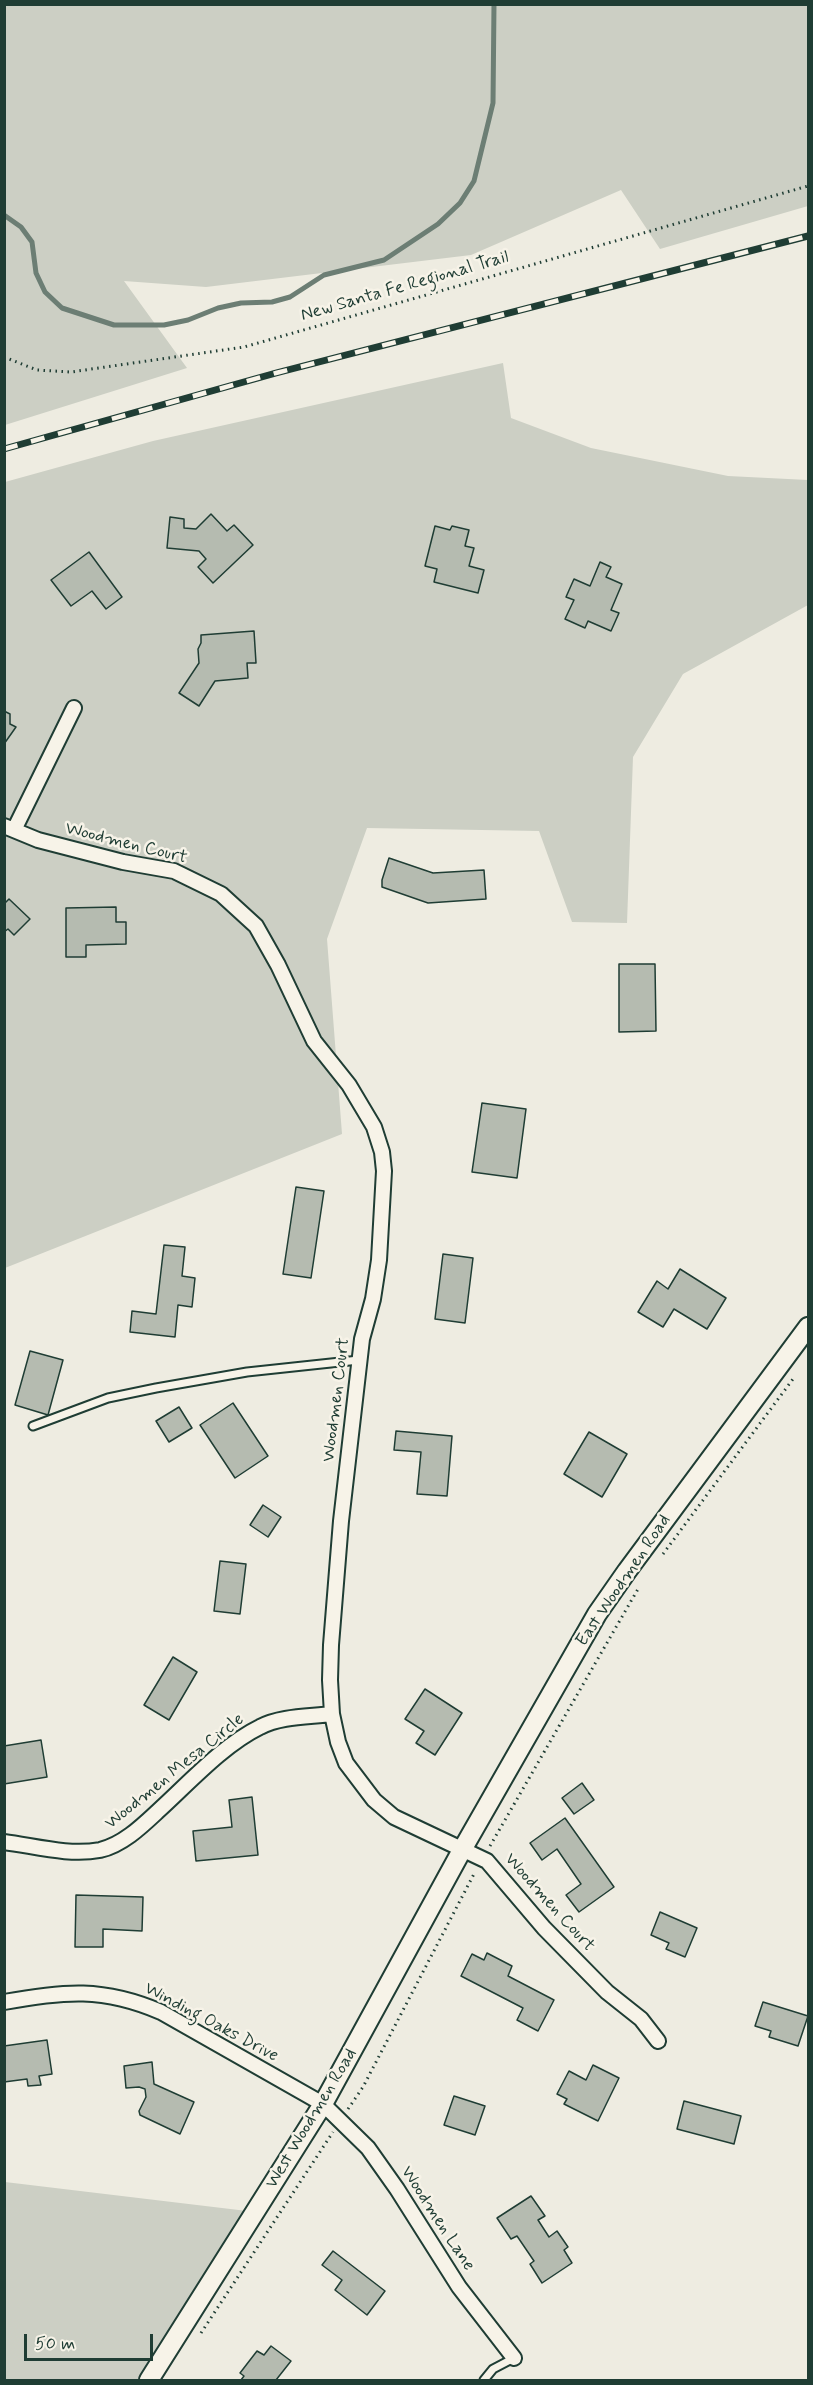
<!DOCTYPE html>
<style>
body{margin:0}
#map{position:relative;width:813px;height:2385px;overflow:hidden;background:#eeece1;font-family:Mynerve,sans-serif}
canvas{display:block}
.frame{position:absolute;inset:0;border:6px solid #1f3d34;pointer-events:none}
.scale{position:absolute;left:24px;top:2334px;width:129px;height:27px;box-sizing:border-box;border:3px solid #1f3d34;border-top:0;padding-left:8px;font-size:18px;line-height:21px;white-space:nowrap;color:#1f3d34;-webkit-text-stroke:4px #f7f3e8;paint-order:stroke}
</style>
<div id="map">
<canvas width="813" height="2385"></canvas>
<div class="frame"></div>
<div class="scale">50 m</div>
</div>
<script>
const ctx = document.querySelector('canvas').getContext('2d');
ctx.lineJoin = 'round';
function fillPath(path, color) {
  ctx.fillStyle = color;
  ctx.fill(path, 'evenodd');
}
function stroke(path, color, width, dash) {
  ctx.strokeStyle = color;
  ctx.lineWidth = width;
  ctx.lineCap = dash ? 'butt' : 'round';
  ctx.setLineDash(dash || []);
  ctx.stroke(path);
}
function label(font, color, halo, rows, align = 'center') {
  ctx.font = font + ' Mynerve,sans-serif';
  ctx.lineWidth = 5;
  ctx.setLineDash([]);
  ctx.textBaseline = 'middle';
  ctx.strokeStyle = halo;
  ctx.fillStyle = color;
  for (const [text, x, y, turn = 0] of rows) {
    ctx.save();
    ctx.translate(x, y);
    ctx.rotate((+turn || 0) * Math.PI / 180);
    ctx.textAlign = isNaN(turn) ? turn : align;
    if (halo) ctx.strokeText(text, 0, 0);
    ctx.fillText(text, 0, 0);
    ctx.restore();
  }
}
fillPath(new Path2D(`
 M 5,4 L 808,5 L 808,206 L 660,249 L 621,190 L 471,255 L 206,287 L 124,281 L 187,368 L 5,425 Z
 M 503,363 L 511,418 L 591,448 L 728,476 L 808,480 L 808,605 L 683,674 L 633,757 L 627,923 L 572,922 L 539,831 L 367,828 L 327,939 L 342,1134 L 5,1268 L 5,482 L 153,441 Z
 M 5,2182 L 247,2211 L 140,2380 L 5,2380 Z`), '#cccfc4');
stroke(new Path2D(`
 M 4,215 L 21,227 L 32,242 L 36,273 L 45,292 L 62,308 L 114,325 L 164,325 L 188,320 L 218,308 L 241,303 L 272,302 L 290,297 L 324,275 L 384,260 L 438,224 L 460,203 L 474,181 L 493,103 L 494,4`), '#6c7e74', 5);
const building = new Path2D(`
 M 211,514 L 227,531 L 234,525 L 253,545 L 213,583 L 198,567 L 206,559 L 199,551 L 167,548 L 170,517 L 184,519 L 184,528 L 196,529 Z
 M 435,526 L 450,530 L 452,526 L 469,530 L 465,546 L 474,548 L 469,566 L 484,570 L 478,593 L 434,582 L 437,569 L 425,566 Z
 M 89,552 L 122,597 L 106,609 L 92,591 L 71,606 L 51,580 Z
 M 600,562 L 611,567 L 606,577 L 622,584 L 611,610 L 619,613 L 611,631 L 588,621 L 585,628 L 565,619 L 574,600 L 566,597 L 574,579 L 590,586 Z
 M 254,631 L 256,663 L 247,663 L 248,678 L 215,681 L 199,706 L 179,693 L 199,663 L 198,649 L 201,643 L 201,635 Z
 M 4,711 L 10,714 L 10,724 L 16,727 L 4,744 Z
 M 389,858 L 433,873 L 484,870 L 486,899 L 428,903 L 382,887 L 382,880 Z
 M 9,899 L 30,919 L 14,935 L 8,929 L 4,932 L 4,904 Z
 M 116,907 L 116,922 L 126,922 L 126,944 L 86,945 L 86,957 L 66,957 L 66,908 Z
 M 619,964 L 655,964 L 656,1031 L 619,1032 Z
 M 482,1103 L 526,1109 L 517,1178 L 472,1172 Z
 M 296,1187 L 324,1191 L 311,1278 L 283,1274 Z
 M 164,1245 L 185,1247 L 182,1276 L 195,1278 L 192,1307 L 178,1305 L 175,1337 L 130,1332 L 132,1311 L 156,1314 Z
 M 443,1254 L 473,1258 L 465,1323 L 435,1319 Z
 M 680,1269 L 726,1298 L 707,1329 L 674,1309 L 663,1327 L 638,1312 L 657,1281 L 668,1289 Z
 M 30,1351 L 63,1360 L 48,1415 L 15,1405 Z
 M 233,1403 L 268,1456 L 235,1478 L 200,1425 Z
 M 179,1407 L 192,1428 L 169,1442 L 156,1421 Z
 M 396,1431 L 452,1436 L 447,1496 L 417,1494 L 421,1452 L 394,1450 Z
 M 589,1432 L 627,1454 L 602,1497 L 564,1474 Z
 M 263,1505 L 281,1517 L 268,1537 L 250,1525 Z
 M 220,1561 L 246,1564 L 240,1614 L 214,1611 Z
 M 173,1657 L 197,1672 L 169,1720 L 144,1705 Z
 M 425,1689 L 462,1713 L 435,1755 L 416,1743 L 424,1731 L 405,1719 Z
 M 41,1740 L 47,1777 L 4,1784 L 4,1746 Z
 M 582,1783 L 594,1800 L 574,1814 L 562,1798 Z
 M 252,1797 L 258,1855 L 196,1861 L 193,1831 L 232,1827 L 229,1800 Z
 M 565,1818 L 614,1887 L 579,1912 L 566,1895 L 581,1884 L 557,1849 L 542,1860 L 530,1843 Z
 M 76,1895 L 143,1897 L 142,1931 L 103,1929 L 103,1947 L 75,1947 Z
 M 660,1912 L 697,1928 L 685,1957 L 666,1949 L 669,1943 L 651,1935 Z
 M 487,1953 L 512,1966 L 508,1976 L 554,2000 L 538,2031 L 517,2020 L 523,2008 L 461,1976 L 472,1954 L 484,1960 Z
 M 763,2002 L 808,2016 L 798,2046 L 769,2037 L 771,2031 L 755,2026 Z
 M 47,2040 L 52,2074 L 39,2076 L 41,2085 L 28,2086 L 27,2079 L 4,2082 L 4,2046 Z
 M 152,2062 L 154,2084 L 194,2102 L 180,2134 L 140,2115 L 139,2111 L 146,2097 L 145,2089 L 139,2087 L 126,2088 L 124,2066 Z
 M 593,2065 L 619,2078 L 598,2121 L 564,2104 L 567,2099 L 557,2094 L 569,2071 L 586,2080 Z
 M 454,2096 L 485,2106 L 475,2135 L 444,2125 Z
 M 684,2101 L 741,2116 L 734,2144 L 677,2129 Z
 M 531,2196 L 545,2216 L 538,2220 L 549,2237 L 557,2231 L 568,2247 L 564,2250 L 572,2263 L 542,2283 L 530,2264 L 534,2261 L 517,2236 L 511,2239 L 497,2218 Z
 M 333,2251 L 385,2291 L 367,2315 L 335,2290 L 342,2280 L 322,2265 Z
 M 271,2346 L 291,2361 L 276,2380 L 241,2380 L 244,2376 L 240,2373 L 257,2351 L 264,2355 Z`);
fillPath(building, '#b5bbb0');
stroke(building, '#1f3d34', 1.5);
const service = new Path2D(`
 M 33,1426 L 108,1398 L 156,1388 L 247,1372 L 359,1360
 M 484,2380 L 493,2369 L 514,2358`);
const minor = new Path2D(`
 M 4,826 L 38,840 L 123,862 L 174,871 L 221,894 L 256,926 L 278,965 L 314,1041 L 349,1085 L 374,1127 L 382,1152 L 384,1171 L 379,1260 L 373,1299 L 362,1339 L 341,1521 L 331,1645 L 330,1680 L 332,1714 L 338,1742 L 346,1763 L 374,1800 L 394,1817 L 487,1861 L 544,1928 L 607,1992 L 641,2019 L 658,2041
 M 14,830 L 74,708
 M 4,1842 C 35,1846 69,1856 100,1850 C 122,1845 141,1827 157,1812 C 188,1784 223,1745 260,1727 C 281,1716 309,1717 332,1714
 M 4,2002 C 64,1991 103,1987 161,2012 L 323,2104 L 368,2148 L 397,2189 L 459,2287 L 514,2358`);
const secondary = new Path2D(`
 M 149,2380 L 323,2104 L 462,1850 L 597,1614 L 627,1571 L 808,1327`);
stroke(service, '#1f3d34', 11);
stroke(minor, '#1f3d34', 18);
stroke(secondary, '#1f3d34', 22);
stroke(new Path2D(`
 M 4,357 L 37,370 L 71,372 L 244,347 L 808,186
 M 663,1554 L 793,1379
 M 490,1846 L 638,1589
 M 348,2109 L 363,2087 L 475,1872
 M 201,2333 L 333,2132`), '#1f3d34', 3, [1.5, 4.5]);
stroke(service, '#f7f3e8', 7);
stroke(minor, '#f7f3e8', 14);
stroke(secondary, '#f7f3e8', 18);
const rail = new Path2D(`
 M 4,449 L 276,373 L 808,236`);
stroke(rail, '#1f3d34', 7);
stroke(rail, '#f7f3e8', 4.5, [14]);
label('18px', '#1f3d34', '#f7f3e8', [
 ["New Santa Fe Regional Trail",405,287,-16],
 ["Woodmen Court",126,844,14],
 ["Woodmen Court",337,1400,-83],
 ["East Woodmen Road",624,1581,-56],
 ["Woodmen Mesa Circle",175,1772,-39],
 ["Woodmen Court",549,1903,48],
 ["Winding Oaks Drive",211,2023,28],
 ["West Woodmen Road",312,2119,-59],
 ["Woodmen Lane",437,2219,57]
]);
</script>
